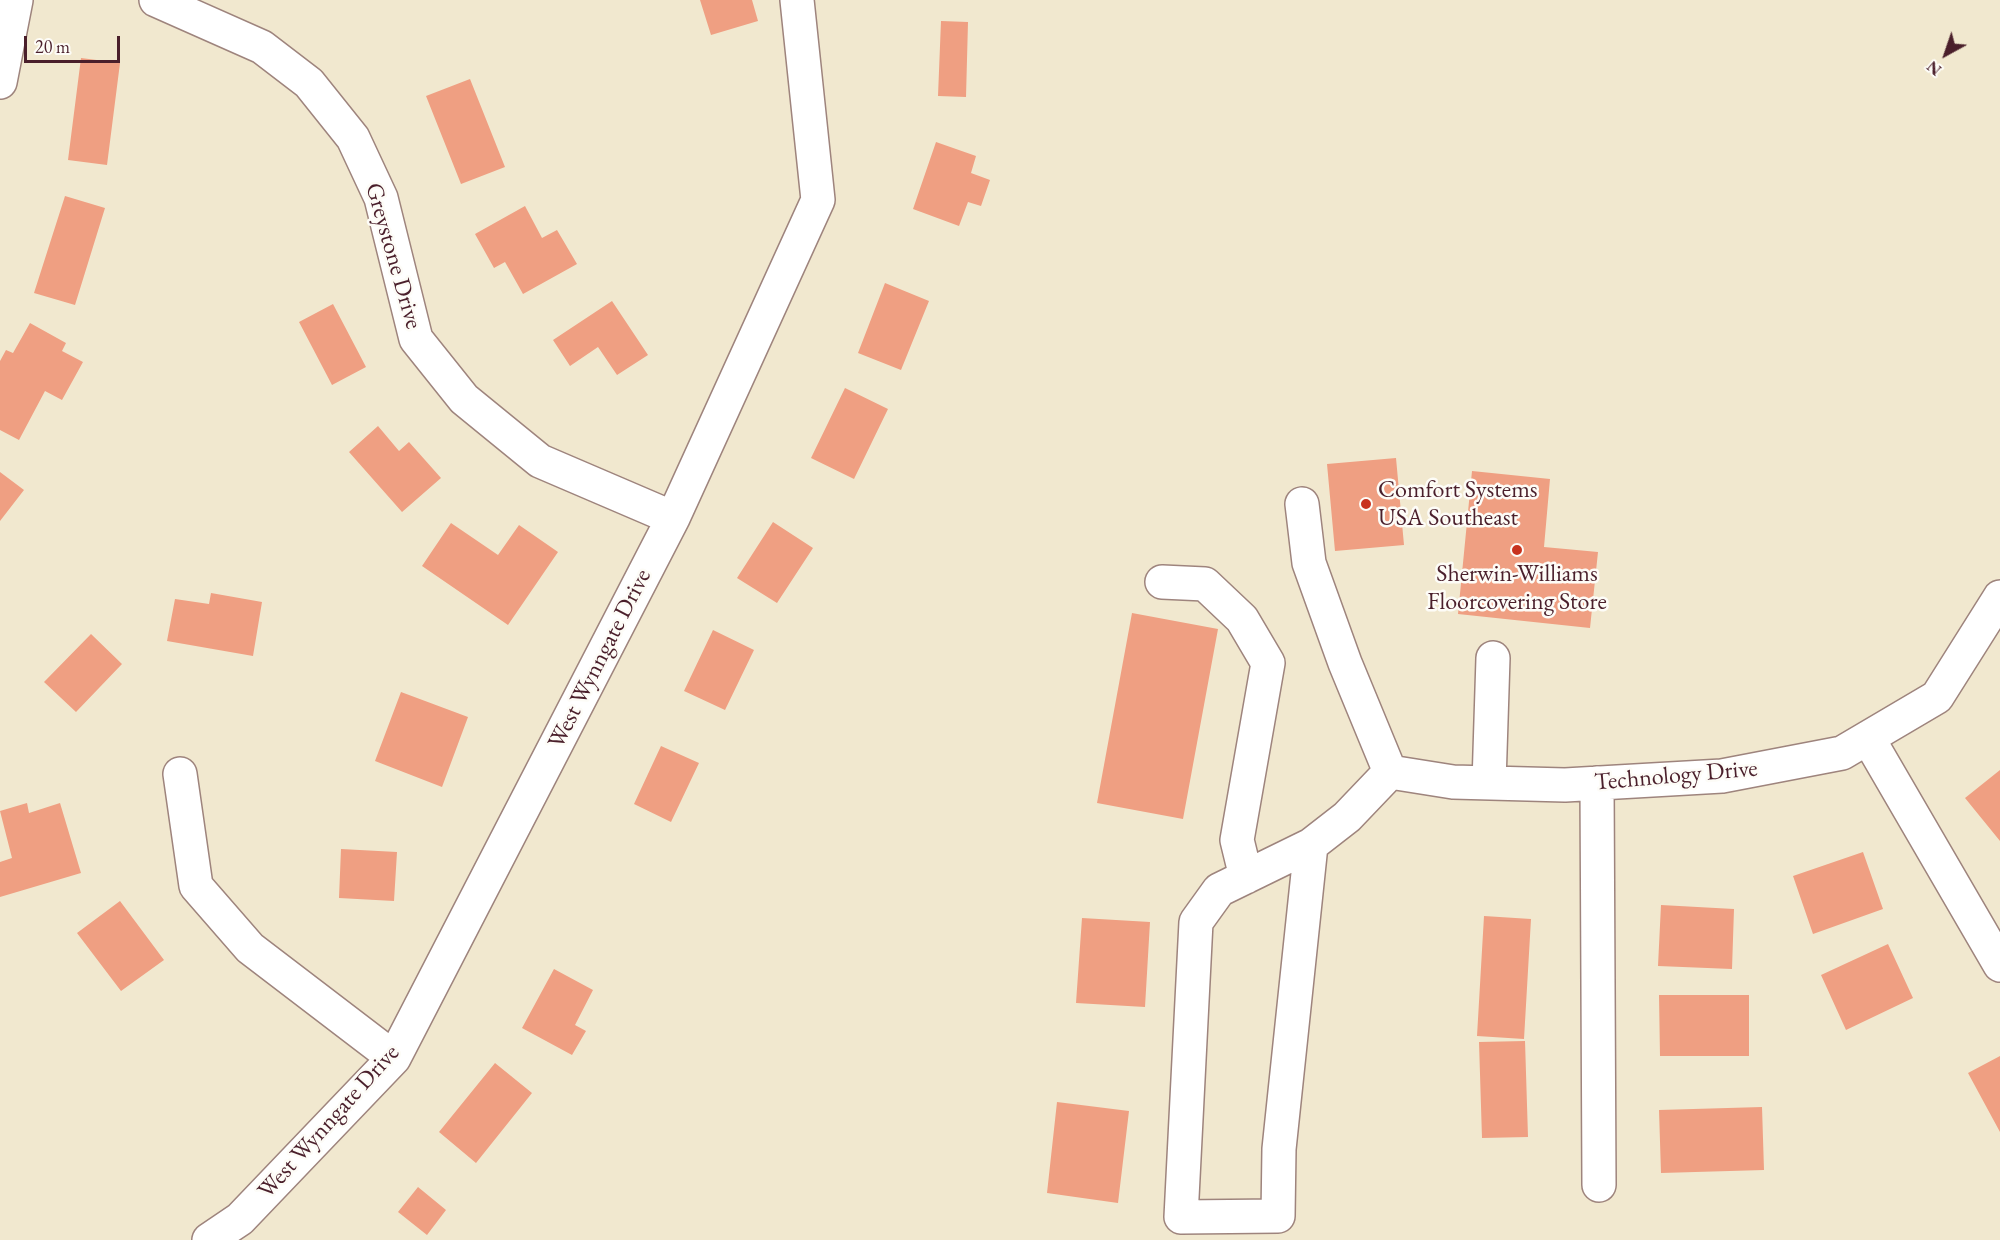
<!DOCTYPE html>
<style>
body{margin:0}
#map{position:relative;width:2000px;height:1240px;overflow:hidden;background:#f1e8cf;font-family:"EB Garamond",serif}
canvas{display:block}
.north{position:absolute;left:1916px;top:24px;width:60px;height:60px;-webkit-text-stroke:4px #fdfcf7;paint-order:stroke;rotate:220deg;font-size:16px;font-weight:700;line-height:24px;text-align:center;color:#4a1f2b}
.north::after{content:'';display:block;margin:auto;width:21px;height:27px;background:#4a1f2b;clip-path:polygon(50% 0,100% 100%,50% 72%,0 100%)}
.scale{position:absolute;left:24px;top:36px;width:96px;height:27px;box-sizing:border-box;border:3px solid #4a1f2b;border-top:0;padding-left:8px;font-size:18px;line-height:21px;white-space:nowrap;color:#4a1f2b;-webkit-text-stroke:4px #fdfcf7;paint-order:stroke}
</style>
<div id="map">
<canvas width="2000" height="1240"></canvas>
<div class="north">N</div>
<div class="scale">20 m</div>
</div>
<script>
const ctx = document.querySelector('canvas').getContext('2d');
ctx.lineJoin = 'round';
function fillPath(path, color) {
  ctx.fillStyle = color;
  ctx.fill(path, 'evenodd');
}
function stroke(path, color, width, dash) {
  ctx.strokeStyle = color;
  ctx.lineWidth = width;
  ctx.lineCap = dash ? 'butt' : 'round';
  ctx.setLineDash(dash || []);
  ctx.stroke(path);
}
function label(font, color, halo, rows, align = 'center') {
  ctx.font = font + ' "EB Garamond",serif';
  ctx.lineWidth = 5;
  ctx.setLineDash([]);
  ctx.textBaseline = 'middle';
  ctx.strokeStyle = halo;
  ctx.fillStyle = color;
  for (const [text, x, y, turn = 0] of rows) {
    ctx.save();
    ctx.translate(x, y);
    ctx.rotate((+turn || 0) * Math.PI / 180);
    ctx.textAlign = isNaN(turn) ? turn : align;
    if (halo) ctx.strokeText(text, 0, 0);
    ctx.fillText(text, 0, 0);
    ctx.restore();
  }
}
fillPath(new Path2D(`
 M 700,0 L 752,0 L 758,21 L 711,35 Z
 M 941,21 L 968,22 L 966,97 L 938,96 Z
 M 81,58 L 120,63 L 107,165 L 68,160 Z
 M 470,79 L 505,167 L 461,184 L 426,96 Z
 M 936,142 L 976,156 L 971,173 L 990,180 L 981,206 L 968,202 L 959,226 L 913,209 Z
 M 65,196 L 105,208 L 75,305 L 34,293 Z
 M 525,206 L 542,238 L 557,230 L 577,264 L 523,294 L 505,262 L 494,268 L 475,234 Z
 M 885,283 L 929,301 L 901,370 L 858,353 Z
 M 612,301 L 648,355 L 617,375 L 598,347 L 570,366 L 553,340 Z
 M 333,304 L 366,367 L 332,385 L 299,322 Z
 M 30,323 L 66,343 L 62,351 L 83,362 L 62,400 L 45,391 L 19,440 L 0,430 L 0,361 L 6,350 L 13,353 Z
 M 845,388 L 888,409 L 854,479 L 811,458 Z
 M 378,426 L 399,451 L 409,442 L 441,478 L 402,512 L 349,452 Z
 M 1396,458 L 1404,545 L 1335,551 L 1327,464 Z
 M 1472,471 L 1550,479 L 1544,547 L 1598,552 L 1590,628 L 1458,614 Z
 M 0,472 L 24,490 L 0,521 Z
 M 773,522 L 813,548 L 777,603 L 737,578 Z
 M 451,523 L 498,555 L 519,525 L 558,552 L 508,625 L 422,566 Z
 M 211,593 L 262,602 L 253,656 L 167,641 L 175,599 L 209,604 Z
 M 1132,613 L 1218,629 L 1183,819 L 1097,803 Z
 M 713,630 L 754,650 L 725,710 L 684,691 Z
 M 91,634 L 122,664 L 76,712 L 44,682 Z
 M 401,692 L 468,717 L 442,787 L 375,761 Z
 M 661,746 L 699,763 L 671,822 L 634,804 Z
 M 2000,770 L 2000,841 L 1965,798 Z
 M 27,803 L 29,813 L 60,803 L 81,873 L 0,897 L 0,862 L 12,858 L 0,811 Z
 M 341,849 L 397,852 L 394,901 L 339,898 Z
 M 1863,852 L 1883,909 L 1813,934 L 1793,876 Z
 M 120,901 L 164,960 L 121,991 L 77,933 Z
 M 1661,905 L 1734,909 L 1732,969 L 1658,966 Z
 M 1484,916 L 1531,919 L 1524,1039 L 1477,1036 Z
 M 1082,918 L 1150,922 L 1145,1007 L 1076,1003 Z
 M 1888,944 L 1913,998 L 1846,1030 L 1821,975 Z
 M 554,969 L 593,990 L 575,1025 L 586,1031 L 572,1055 L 522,1028 Z
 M 1659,995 L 1749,995 L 1749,1056 L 1660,1056 Z
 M 1525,1041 L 1528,1137 L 1482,1138 L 1479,1042 Z
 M 2000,1056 L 2000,1132 L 1968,1073 Z
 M 495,1063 L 532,1093 L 476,1163 L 439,1132 Z
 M 1057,1102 L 1129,1111 L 1118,1203 L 1047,1193 Z
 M 1762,1107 L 1764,1170 L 1661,1173 L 1659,1110 Z
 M 418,1187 L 446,1210 L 427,1235 L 398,1212 Z`), '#ef9f82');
const minor = new Path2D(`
 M 156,0 L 262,47 L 309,83 L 353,138 L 381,198 L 416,339 L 464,399 L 540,461 L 673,518
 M 0,82 L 16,0
 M 1302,504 L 1309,563 L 1345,663 L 1390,772 L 1347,817 L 1311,845 L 1219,890 L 1196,922 L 1181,1217 L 1278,1216 L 1279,1149 L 1311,845
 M 1162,582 L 1205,584 L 1242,619 L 1268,663 L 1237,840 L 1246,877
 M 1868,738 L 2000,965
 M 1390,772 L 1453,782 L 1565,785 L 1722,776 L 1842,753 L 1937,697 L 2000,597
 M 180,774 L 196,886 L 250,948 L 394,1058
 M 1489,783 L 1493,658
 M 1597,783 L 1599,1185
 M 209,1240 L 240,1219 L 394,1058 L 673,518 L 818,200 L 797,0`);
stroke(minor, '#9e847d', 36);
stroke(minor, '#fff', 33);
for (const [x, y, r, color] of [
 [1366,504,6,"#c8321e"],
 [1517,550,6,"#c8321e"]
]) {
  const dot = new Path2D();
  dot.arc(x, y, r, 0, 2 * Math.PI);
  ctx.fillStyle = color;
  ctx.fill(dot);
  stroke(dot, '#fdfcf7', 2);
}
label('24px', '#4a1f2b', '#fdfcf7', [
 ["Greystone Drive",393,256,74],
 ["West Wynngate Drive",600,659,-63],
 ["Technology Drive",1676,776,-5],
 ["West Wynngate Drive",329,1122,-48]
]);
label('24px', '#4a1f2b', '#fdfcf7', [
 ["Comfort Systems",1378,490],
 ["USA Southeast",1378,518],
 ["Sherwin-Williams",1517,574,"center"],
 ["Floorcovering Store",1517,602,"center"]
], 'left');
</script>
